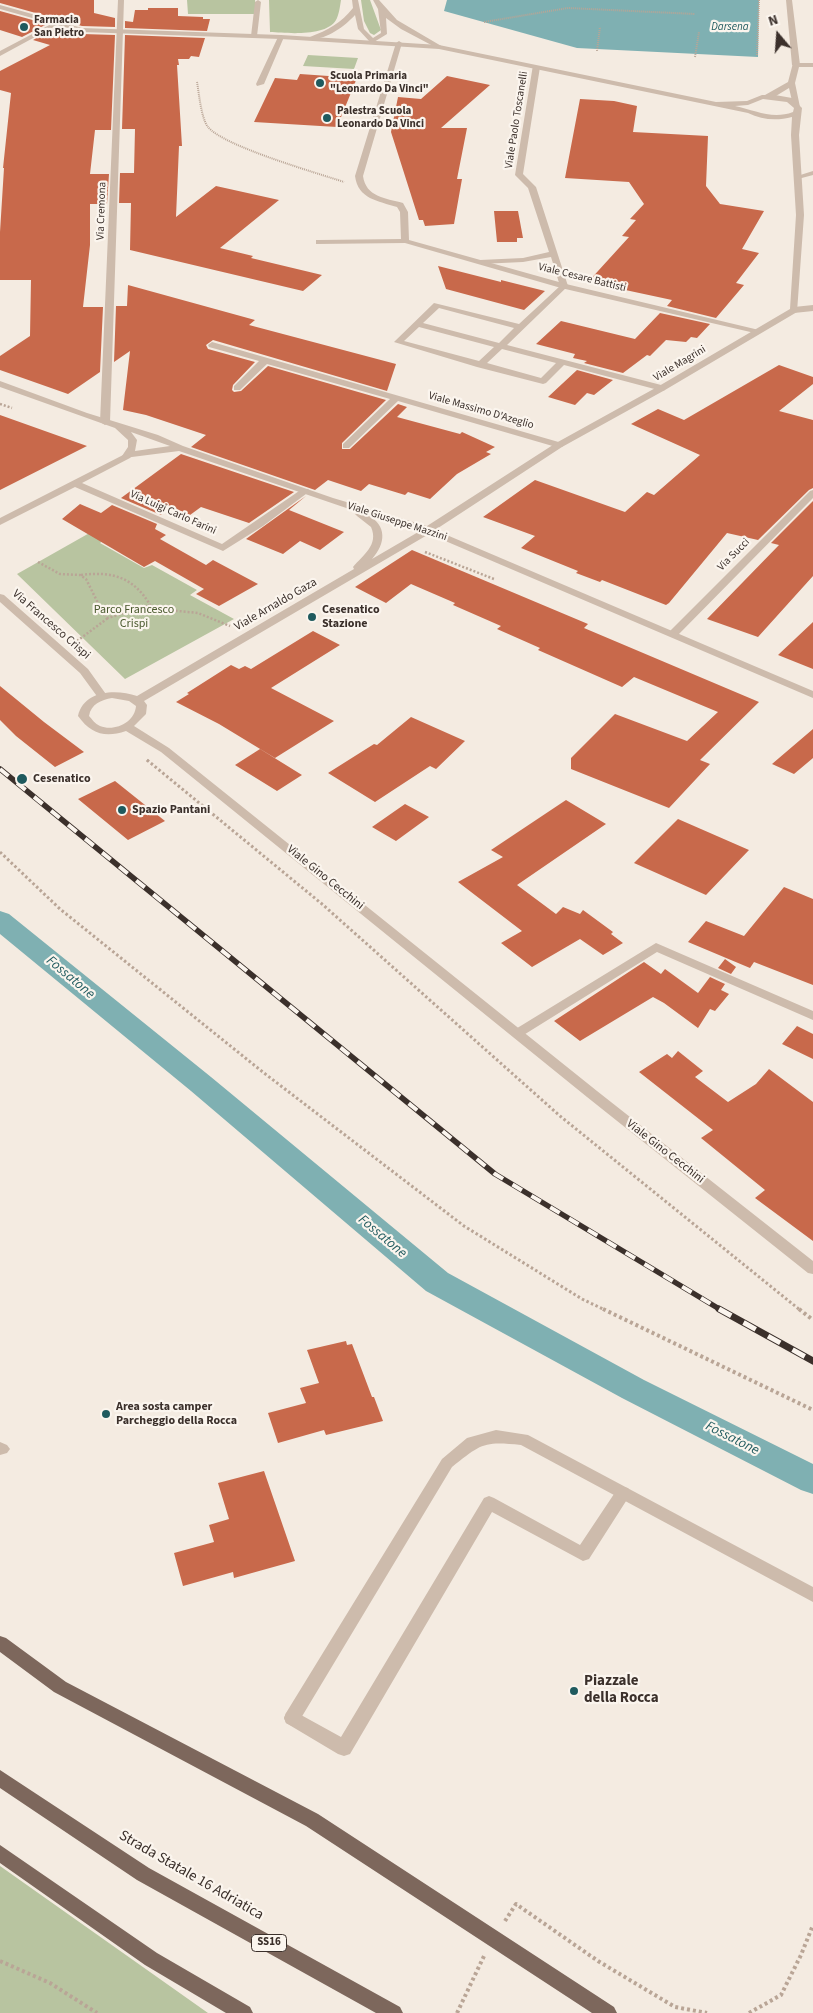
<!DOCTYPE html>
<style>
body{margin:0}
#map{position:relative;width:813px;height:2013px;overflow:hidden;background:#f4ebe1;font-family:"Source Sans 3",sans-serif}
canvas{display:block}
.north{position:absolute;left:753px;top:10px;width:50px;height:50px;-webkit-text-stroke:4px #fbf5ee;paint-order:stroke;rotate:342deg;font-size:14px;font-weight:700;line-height:20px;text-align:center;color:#3b302b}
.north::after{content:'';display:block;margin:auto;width:18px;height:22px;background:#3b302b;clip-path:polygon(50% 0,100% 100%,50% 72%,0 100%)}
</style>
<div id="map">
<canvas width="813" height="2013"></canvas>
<div class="north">N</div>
</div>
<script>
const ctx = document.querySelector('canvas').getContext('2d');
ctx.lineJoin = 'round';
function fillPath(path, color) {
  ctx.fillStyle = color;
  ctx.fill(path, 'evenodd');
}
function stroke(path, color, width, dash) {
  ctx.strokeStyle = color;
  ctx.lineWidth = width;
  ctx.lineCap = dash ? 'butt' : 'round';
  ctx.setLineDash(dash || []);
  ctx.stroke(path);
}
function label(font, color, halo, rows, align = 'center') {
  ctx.font = font + ' "Source Sans 3",sans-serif';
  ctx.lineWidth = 4.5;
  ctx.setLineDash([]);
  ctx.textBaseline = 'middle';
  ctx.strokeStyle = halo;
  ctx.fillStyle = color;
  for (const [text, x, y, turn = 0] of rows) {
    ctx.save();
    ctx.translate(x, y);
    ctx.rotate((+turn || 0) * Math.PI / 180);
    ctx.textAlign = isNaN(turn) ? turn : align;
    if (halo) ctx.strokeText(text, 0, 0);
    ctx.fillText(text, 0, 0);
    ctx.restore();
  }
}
fillPath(new Path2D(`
 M 187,0 L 255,0 L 256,14 L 188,14 Z
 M 269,0 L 341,0 C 340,6 339,15 336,20 C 326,37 287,33 270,32 Z
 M 361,0 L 370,0 L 381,30 L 374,35 L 370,33 L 364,21 Z
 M 308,55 L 358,58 L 354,69 L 303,66 Z
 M 93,531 L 107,538 L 100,543 L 144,568 L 152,565 L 197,590 L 190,595 L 234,619 L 125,679 L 17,574 Z
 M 0,1866 L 208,2013 L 0,2013 Z`), '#b8c4a0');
fillPath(new Path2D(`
 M 447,0 L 759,0 L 758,57 L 577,48 L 444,11 Z`), '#7fb0b2');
fillPath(new Path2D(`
 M 0,911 L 9,914 L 211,1077 L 448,1273 L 644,1380 L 813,1464 L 813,1494 L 801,1490 L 622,1398 L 426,1291 L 191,1091 L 0,934 Z`), '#7fb0b2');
fillPath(new Path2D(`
 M 0,0 L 94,0 L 94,13 L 115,18 L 115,27 L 82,26 L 0,3 Z
 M 148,8 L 178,8 L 178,16 L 203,17 L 203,19 L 210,19 L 207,31 L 125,28 L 125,21 L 133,22 L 135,10 L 148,10 Z
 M 0,11 L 47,24 L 22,37 L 0,30 Z
 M 57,27 L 82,34 L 115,35 L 111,130 L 95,130 L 90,174 L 109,174 L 107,204 L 90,204 L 90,245 L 83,307 L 103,307 L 100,372 L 68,394 L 0,370 L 0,356 L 30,336 L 31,280 L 0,280 L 0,232 L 4,168 L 3,168 L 11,93 L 0,90 L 0,71 L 50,45 L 33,40 Z
 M 125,35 L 205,38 L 199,57 L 191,56 L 189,59 L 178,59 L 179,65 L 177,65 L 182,146 L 179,146 L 176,217 L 216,186 L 279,200 L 220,248 L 253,256 L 251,258 L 322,275 L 303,291 L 130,250 L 131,203 L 119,203 L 120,173 L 134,173 L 135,129 L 122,129 Z
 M 300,74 L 357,78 L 337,127 L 254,122 L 275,78 L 297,80 Z
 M 447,76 L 490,85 L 441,128 L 467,128 L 457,179 L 462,179 L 454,224 L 425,226 L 423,220 L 419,220 L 391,132 L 398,97 L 421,99 Z
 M 580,99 L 614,101 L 637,106 L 633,132 L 708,136 L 706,186 L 720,204 L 764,211 L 742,249 L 759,253 L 736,283 L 744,285 L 716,318 L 667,306 L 672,300 L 588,282 L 629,237 L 622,236 L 636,220 L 630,219 L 644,204 L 629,182 L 565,178 Z
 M 494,211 L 518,211 L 523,238 L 517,238 L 517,242 L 497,242 Z
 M 438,266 L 501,282 L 501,280 L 545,291 L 524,310 L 446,289 Z
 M 128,285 L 255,320 L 249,325 L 396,364 L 387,391 L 213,340 L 206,345 L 208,349 L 255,362 L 233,385 L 232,390 L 234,392 L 241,391 L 268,366 L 386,400 L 342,443 L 342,449 L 350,449 L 398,404 L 407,407 L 397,417 L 460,434 L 462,432 L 495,447 L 486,452 L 491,454 L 457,474 L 430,499 L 408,492 L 405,495 L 369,484 L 361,491 L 328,480 L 315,490 L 191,447 L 206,435 L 146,415 L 123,410 L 130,351 L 114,362 L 116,306 L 127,306 Z
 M 660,313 L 710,324 L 697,338 L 691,337 L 686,342 L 666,340 L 650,356 L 647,355 L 623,373 L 584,363 L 587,361 L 573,358 L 575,354 L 536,344 L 561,321 L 635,339 Z
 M 779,365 L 813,377 L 813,384 L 779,411 L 813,420 L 813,488 L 809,490 L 758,540 L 727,533 L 669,603 L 666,605 L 602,580 L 600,582 L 576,573 L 578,571 L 521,548 L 535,536 L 483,517 L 535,480 L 625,512 L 647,492 L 654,495 L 700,455 L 631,424 L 658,409 L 684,420 Z
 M 577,370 L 613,380 L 594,395 L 587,393 L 575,405 L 548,397 Z
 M 0,415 L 87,446 L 0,490 Z
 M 181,454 L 294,492 L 249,523 L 201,507 L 190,515 L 166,505 L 161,515 L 121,498 Z
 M 306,496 L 289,510 L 344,532 L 320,550 L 300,541 L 283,554 L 246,539 Z
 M 813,501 L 813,576 L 758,637 L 707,619 L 779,545 L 771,543 Z
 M 80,504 L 101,513 L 112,505 L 157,524 L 155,529 L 166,535 L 160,539 L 206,565 L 213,560 L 258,584 L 219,606 L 196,594 L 204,589 L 155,561 L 144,567 L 62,519 Z
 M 412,550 L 588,624 L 584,628 L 759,702 L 700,760 L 710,764 L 669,808 L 571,769 L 571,758 L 615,714 L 687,741 L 718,712 L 634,677 L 622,687 L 538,650 L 540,648 L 497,629 L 501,626 L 453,605 L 455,603 L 411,584 L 386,603 L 355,587 Z
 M 813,622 L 813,669 L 778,655 Z
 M 313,631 L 340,645 L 271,688 L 334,721 L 275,758 L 219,724 L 176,702 L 189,694 L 187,693 L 231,665 L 239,669 L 245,666 L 251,669 Z
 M 0,686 L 44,722 L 84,752 L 55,767 L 16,736 L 0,720 Z
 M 411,717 L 465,741 L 436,769 L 430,766 L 375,802 L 328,773 L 374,744 L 377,745 Z
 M 813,729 L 813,758 L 794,774 L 772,764 Z
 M 260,749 L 302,775 L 277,791 L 235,765 Z
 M 115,781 L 165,821 L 128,840 L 78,799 Z
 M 566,800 L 606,824 L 517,885 L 556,914 L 563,907 L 580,914 L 583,910 L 613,932 L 611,934 L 623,943 L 603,955 L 580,939 L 532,967 L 501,943 L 522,931 L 458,882 L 503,857 L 491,850 Z
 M 405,804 L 429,817 L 396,841 L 372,827 Z
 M 678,819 L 749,850 L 706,895 L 634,863 Z
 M 784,887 L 813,899 L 813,985 L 754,962 L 750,968 L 688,942 L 706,921 L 744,936 Z
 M 725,959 L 736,967 L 731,974 L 718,968 Z
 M 644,962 L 661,974 L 665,969 L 698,993 L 710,977 L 725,984 L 721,990 L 729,994 L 715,1011 L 710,1009 L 698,1028 L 664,1003 L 653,997 L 580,1041 L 554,1021 Z
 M 797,1026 L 813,1034 L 813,1059 L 782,1044 Z
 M 678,1051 L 703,1071 L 695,1077 L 728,1102 L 756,1084 L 769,1069 L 813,1102 L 813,1241 L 755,1198 L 765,1190 L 701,1138 L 713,1130 L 639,1072 L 667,1054 L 672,1058 Z
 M 346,1341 L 347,1345 L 352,1344 L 372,1397 L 374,1397 L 383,1421 L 326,1435 L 324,1430 L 278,1443 L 268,1413 L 306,1403 L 300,1388 L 319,1383 L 307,1350 Z
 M 264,1471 L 295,1561 L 234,1578 L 233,1572 L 183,1586 L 174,1553 L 214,1542 L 209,1525 L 229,1519 L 218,1483 Z`), '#c8694b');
stroke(new Path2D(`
 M 484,22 L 568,8 L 695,14
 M 597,51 L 600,27
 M 757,55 L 759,0
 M 695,57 L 699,32
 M 197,82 C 199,93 201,118 208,127 C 223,146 317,173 344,182`), '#b9a596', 2, [1, 1]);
stroke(new Path2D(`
 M 0,404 L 12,408
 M 425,552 L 494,579
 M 38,562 L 60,574 L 80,575 L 86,579 L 103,613 L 108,618 L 150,605 L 158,609 L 198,613 L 230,626
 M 81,575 C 111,571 134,577 150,605
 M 77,641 L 108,618
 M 147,760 L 149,762`), '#b9a596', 2.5, [2, 2]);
stroke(new Path2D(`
 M 147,760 L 322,904 L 560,1116 L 800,1310
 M 0,852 L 60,909 L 264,1073 L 464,1226 L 582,1299 L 605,1310`), '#b9a596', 3, [2.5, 2.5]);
stroke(new Path2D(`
 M 603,1309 L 813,1410
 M 799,1309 L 813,1320
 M 505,1921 L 516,1904 L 598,1961 L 675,2007 L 707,2013
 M 0,1961 L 50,1983 L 97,2013
 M 457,2013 L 484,1956
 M 749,2013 L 781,1995 L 801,1955 L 813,1925`), '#b9a596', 4, [3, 3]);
fillPath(new Path2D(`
 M 258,0 L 261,2 L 257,36 L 254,38 L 251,36 L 255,2 Z
 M 786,0 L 792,0 L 800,65 L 796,67 L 792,65 Z
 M 281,35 L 284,37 L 264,84 L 257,86 L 256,84 L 278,37 Z
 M 533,65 L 540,67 L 523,174 L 536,187 L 568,286 L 507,345 L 665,386 L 665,390 L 662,391 L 564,365 L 546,383 L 543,384 L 477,367 L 394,342 L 434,303 L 519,324 L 560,286 L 551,257 L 523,262 L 480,264 L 476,262 L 480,260 L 523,258 L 549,252 L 528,188 L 515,175 ZM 439,308 L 514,328 L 499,343 L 423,323 ZM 419,327 L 494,347 L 479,361 L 404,341 ZM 502,349 L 556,363 L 541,378 L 487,363 Z
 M 813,171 L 813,175 L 798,179 L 794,177 Z
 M 0,1442 L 7,1445 L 10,1449 L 7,1453 L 0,1455 Z
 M 623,1487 L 628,1488 L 631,1493 L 628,1498 L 589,1559 L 583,1561 L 492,1512 L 350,1754 L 344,1756 L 338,1754 L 286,1723 L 284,1718 L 286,1713 L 292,1710 L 341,1737 L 484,1498 L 489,1496 L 494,1498 L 580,1545 L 618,1488 Z`), '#cdbbac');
fillPath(new Path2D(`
 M 118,0 L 124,0 L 110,422 L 105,425 L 100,422 Z
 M 352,0 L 358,0 L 364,29 L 373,38 L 381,33 L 378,9 L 373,0 L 379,0 L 397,20 L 443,47 L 437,48 L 401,29 L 386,18 L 387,34 L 374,42 L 370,42 L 358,29 L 355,15 C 344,27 326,40 310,39 L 310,37 C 328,30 341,23 353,8 Z
 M 57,21 L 60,23 L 59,24 L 0,56 L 0,51 Z
 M 399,41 L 402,43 L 363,176 C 366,197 385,198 403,203 L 408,212 L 409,240 L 566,284 L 759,330 L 759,334 L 561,288 L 405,243 L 316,244 L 316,240 L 319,240 L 401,239 L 400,212 L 397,207 C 378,201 358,199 355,176 L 396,43 Z
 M 793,63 L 813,63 L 813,67 L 799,67 L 795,83 L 800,107 L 793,105 L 789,88 L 771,99 L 765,99 L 765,95 L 788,82 Z
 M 813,305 L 813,311 L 794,313 L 790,310 L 794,307 Z
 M 212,342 L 562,443 L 564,445 L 562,447 L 556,447 L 398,401 L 349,448 L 343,448 L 343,444 L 390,399 L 267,364 L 240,390 L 234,390 L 234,386 L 259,361 L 209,347 L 208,345 Z
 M 127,453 L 132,456 L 130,458 L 82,483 L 222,544 L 302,489 L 308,489 L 310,491 L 263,526 L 223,551 L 75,487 L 0,525 L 0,518 Z
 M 813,490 L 813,498 L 677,636 L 669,636 L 668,634 L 669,632 L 810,491 Z
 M 0,594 L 4,595 L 88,669 L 108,697 L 107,699 L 99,699 L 80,673 L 0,602 Z
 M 656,943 L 813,1011 L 813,1020 L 657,952 L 522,1036 L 514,1036 L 512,1033 L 514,1030 Z
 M 496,1430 L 528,1435 L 813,1587 L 813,1602 L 521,1445 C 483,1441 481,1444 452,1467 L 298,1723 L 292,1726 L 286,1723 L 284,1718 L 286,1713 L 442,1459 L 467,1438 Z`), '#cdbbac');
fillPath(new Path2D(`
 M 0,5 L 82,28 L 281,35 L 439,45 L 716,102 L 747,101 L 762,95 L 775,95 L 792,98 L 802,108 L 799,135 L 804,215 L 797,312 L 665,390 L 562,447 L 435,530 L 813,691 L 813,698 L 429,534 L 144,701 L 147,705 L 146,714 L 134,726 L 169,748 L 597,1091 L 813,1261 L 813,1274 L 808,1273 L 587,1097 L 161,752 L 126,731 C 105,738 91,734 78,716 C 84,690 116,689 137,696 L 354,569 L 353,567 C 363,555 379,545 371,527 L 357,516 L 355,514 L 358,512 L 179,451 L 124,458 L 122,456 L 128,447 L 128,440 L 115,428 L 0,387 L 0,381 L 87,413 L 158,435 L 183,446 L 333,498 L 427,526 L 556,443 L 659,386 L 790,309 L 796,215 L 791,135 L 792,117 C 777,121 762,120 748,113 L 439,49 L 281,39 L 82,32 L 0,9 ZM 763,99 L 787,102 L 794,108 L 793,112 C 772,120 755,110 735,106 L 748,105 ZM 131,432 L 170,446 L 135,451 L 137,440 ZM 368,515 L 420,531 L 372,559 C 386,543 387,526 368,515 ZM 112,698 L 129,701 L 136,706 C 135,722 115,732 100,726 C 95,724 92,719 89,716 C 91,704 101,700 112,698 Z`), '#cdbbac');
fillPath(new Path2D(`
 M 0,1636 L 6,1638 L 66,1682 L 318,1814 L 614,2007 L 617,2013 L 592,2013 L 306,1826 L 54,1692 L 0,1652 Z
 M 0,1770 L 149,1868 L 400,2007 L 403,2013 L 376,2013 L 137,1880 L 0,1788 Z
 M 0,1845 L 157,1953 L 250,2007 L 253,2013 L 226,2013 L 145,1965 L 0,1863 Z`), '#7d675c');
const railFar1 = new Path2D(`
 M 0,769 L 495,1174 L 721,1310`);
const rail = new Path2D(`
 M 719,1309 L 813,1361`);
stroke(railFar1, '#3b302b', 5.5);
stroke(rail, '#3b302b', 7);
stroke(railFar1, '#fbf5ee', 4, [11]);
stroke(rail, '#fbf5ee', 5, [14]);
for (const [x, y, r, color] of [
 [24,27,5,"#1f5a5e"],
 [320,83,5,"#1f5a5e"],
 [327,118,5,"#1f5a5e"],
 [312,617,5,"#1f5a5e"],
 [22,779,6,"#1f5a5e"],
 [122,810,5,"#1f5a5e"],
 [106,1414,5,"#1f5a5e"],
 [574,1691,5,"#1f5a5e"]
]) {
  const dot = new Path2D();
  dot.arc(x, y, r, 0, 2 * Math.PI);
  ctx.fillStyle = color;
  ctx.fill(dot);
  stroke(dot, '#fbf5ee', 2);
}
label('bold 11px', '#3b302b', '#fbf5ee', [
 ["Farmacia",34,21],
 ["San Pietro",34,34],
 ["Scuola Primaria",330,77],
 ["\"Leonardo Da Vinci\"",330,90],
 ["Palestra Scuola",337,112],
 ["Leonardo Da Vinci",337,125]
], 'left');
label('italic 11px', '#1f5a5e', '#fbf5ee', [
 ["Darsena",730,28]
]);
label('11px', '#3b302b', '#fbf5ee', [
 ["Viale Paolo Toscanelli",517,120,-81],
 ["Via Cremona",102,211,-88],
 ["Viale Cesare Battisti",582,278,14],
 ["Viale Magrini",680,364,-31],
 ["Viale Massimo D'Azeglio",481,411,16],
 ["Via Luigi Carlo Farini",173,513,24],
 ["Viale Giuseppe Mazzini",397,522,18],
 ["Via Succi",734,555,-45]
]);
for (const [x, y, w] of [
 [269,1943,35]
]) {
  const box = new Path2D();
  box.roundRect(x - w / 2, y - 8.5, w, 17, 4);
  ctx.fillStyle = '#fbf5ee';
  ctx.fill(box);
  stroke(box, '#3b302b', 1);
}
label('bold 11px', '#3b302b', null, [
 ["SS16",269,1943]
]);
label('12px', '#3b302b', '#fbf5ee', [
 ["Viale Arnaldo Gaza",276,605,-30],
 ["Via Francesco Crispi",51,625,41],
 ["Viale Gino Cecchini",325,878,39],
 ["Viale Gino Cecchini",665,1152,38]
]);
label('12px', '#4a5a2e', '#fbf5ee', [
 ["Parco Francesco",134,610],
 ["Crispi",134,624]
]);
label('bold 12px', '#3b302b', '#fbf5ee', [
 ["Cesenatico",322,610],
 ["Stazione",322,624],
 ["Cesenatico",33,779],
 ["Spazio Pantani",132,810],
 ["Area sosta camper",116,1407],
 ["Parcheggio della Rocca",116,1421]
], 'left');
label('italic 14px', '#1f5a5e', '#fbf5ee', [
 ["Fossatone",70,978,40],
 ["Fossatone",382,1237,40],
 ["Fossatone",732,1439,27]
]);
label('bold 15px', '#3b302b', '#fbf5ee', [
 ["Piazzale",584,1682],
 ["della Rocca",584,1699]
], 'left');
label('15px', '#3b302b', '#fbf5ee', [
 ["Strada Statale 16 Adriatica",191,1876,30]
]);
</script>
